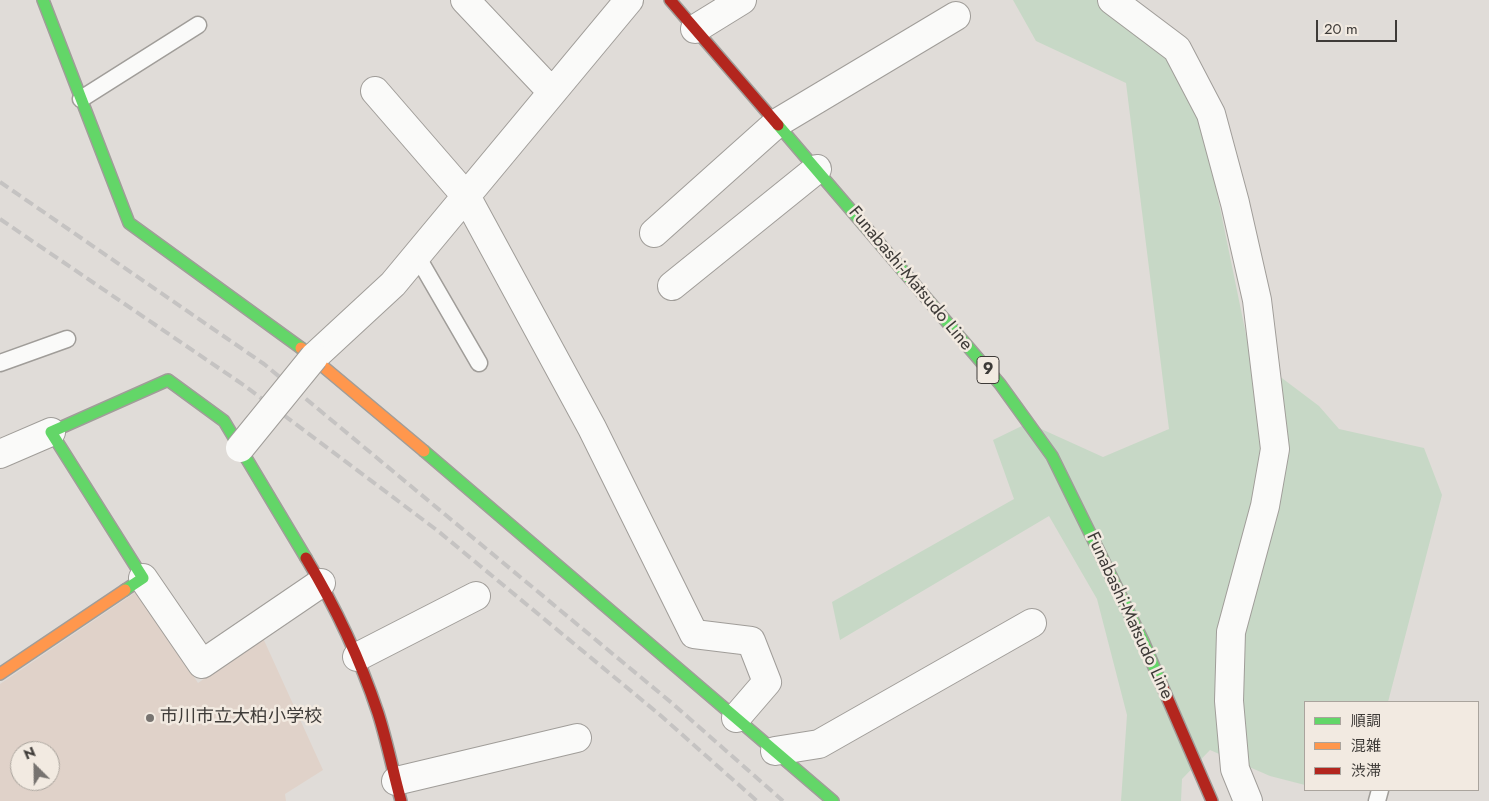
<!DOCTYPE html>
<meta charset="utf-8">
<style>
body{margin:0}
#map{position:relative;width:1489px;height:801px;overflow:hidden;background:#e0dcd8;font-family:Jost,"Noto Sans JP",sans-serif}
canvas{display:block}
.legend{position:absolute;left:1304px;top:701px;width:175px;height:90px;box-sizing:border-box;background:#f2eae1;border:1px solid #aaa49d;margin:0;padding:6px 9px;list-style:none;font-size:15px;color:#3e3b38}
.legend li{display:flex;align-items:center;gap:10px;height:25px}
.legend b{width:25px;border:1px solid #aaa49d}
.north{position:absolute;left:10px;top:741px;width:50px;height:50px;box-sizing:border-box;background:#f2eae1;border:1px solid #aaa49d;border-radius:50%;rotate:337deg;font-size:14px;font-weight:700;line-height:20px;text-align:center;color:#3e3b38}
.north::after{content:'';display:block;margin:auto;width:18px;height:22px;background:#777370;clip-path:polygon(50% 0,100% 100%,50% 72%,0 100%)}
.scale{position:absolute;left:1316px;top:20px;width:81px;height:22px;box-sizing:border-box;border:2px solid #3e3b38;border-top:0;padding-left:6px;font-size:15px;line-height:18px;white-space:nowrap;color:#3e3b38;-webkit-text-stroke:4px #f2eae1;paint-order:stroke}
</style>
<div id="map">
<canvas width="1489" height="801"></canvas>
<ul class="legend">
<li><b style="height:6px;background:#63d668"></b>順調</li>
<li><b style="height:6px;background:#ff974d"></b>混雑</li>
<li><b style="height:6px;background:#b3261e"></b>渋滞</li>
</ul>
<div class="north">N</div>
<div class="scale">20 m</div>
</div>
<script>
const ctx = document.querySelector('canvas').getContext('2d');
ctx.lineJoin = 'round';
function fillPath(path, color) {
  ctx.fillStyle = color;
  ctx.fill(path, 'evenodd');
}
function stroke(path, color, width, dash) {
  ctx.strokeStyle = color;
  ctx.lineWidth = width;
  ctx.lineCap = dash ? 'butt' : 'round';
  ctx.setLineDash(dash || []);
  ctx.stroke(path);
}
function label(font, color, halo, rows, align = 'center') {
  ctx.font = font + ' Jost,"Noto Sans JP",sans-serif';
  ctx.lineWidth = 5;
  ctx.setLineDash([]);
  ctx.textBaseline = 'middle';
  ctx.strokeStyle = halo;
  ctx.fillStyle = color;
  for (const [text, x, y, turn = 0] of rows) {
    ctx.save();
    ctx.translate(x, y);
    ctx.rotate((+turn || 0) * Math.PI / 180);
    ctx.textAlign = isNaN(turn) ? turn : align;
    if (halo) ctx.strokeText(text, 0, 0);
    ctx.fillText(text, 0, 0);
    ctx.restore();
  }
}
fillPath(new Path2D(`
 M 139,590 L 198,683 L 263,638 L 323,770 L 285,794 L 286,801 L 0,801 L 0,684 ZM 20,751 L 50,751 L 50,781 L 20,781 Z`), '#e0d2c9');
fillPath(new Path2D(`
 M 1013,0 L 1120,0 L 1194,81 L 1250,354 L 1319,406 L 1339,429 L 1424,448 L 1442,495 L 1388,702 L 1305,702 L 1305,785 L 1270,776 L 1210,750 L 1182,779 L 1181,801 L 1121,801 L 1127,715 L 1097,599 L 1049,516 L 840,640 L 832,602 L 1014,499 L 993,440 L 1028,423 L 1103,457 L 1169,429 L 1126,83 L 1036,41 Z`), '#c7d8c6');
const lane = new Path2D(`
 M 81,99 L 198,25
 M 417,256 L 479,363
 M 0,363 L 67,339
 M 1377,801 L 1380,790`);
const street = new Path2D(`
 M 465,0 L 552,92
 M 1112,0 L 1177,49 L 1211,114 L 1235,203 L 1257,300 L 1275,449 L 1265,506 L 1231,632 L 1229,701 L 1235,769 L 1248,801
 M 695,29 L 742,0
 M 375,91 L 466,196 L 592,428 L 694,634 L 751,641 L 767,682 L 736,718
 M 654,233 L 777,123 L 956,16
 M 672,286 L 817,169
 M 314,357 L 393,284 L 629,0
 M 0,454 L 51,432
 M 143,578 L 202,664 L 321,583
 M 357,657 L 476,596
 M 775,751 L 819,744 L 1032,623
 M 396,781 L 577,738`);
const fast = new Path2D(`
 M 43,0 L 129,223 L 301,348
 M 778,125 L 1000,384 L 1052,456 L 1143,641 L 1160,681
 M 424,451 L 833,801
 M 125,590 L 143,578 L 51,432 L 168,380 L 224,421 L 306,558`);
const slow = new Path2D(`
 M 301,348 L 424,451
 M 0,674 L 125,590`);
const jam = new Path2D(`
 M 670,0 L 778,125
 M 306,558 C 335,606 360,659 378,713 C 387,741 393,772 401,801
 M 1160,681 L 1212,801`);
stroke(lane, '#a09d99', 19);
stroke(street, '#a09d99', 30);
stroke(fast, '#a09d99', 14);
stroke(slow, '#a09d99', 14);
stroke(jam, '#a09d99', 14);
stroke(lane, '#fafaf9', 16);
stroke(street, '#fafaf9', 28);
stroke(fast, '#63d668', 11);
stroke(slow, '#ff974d', 11);
stroke(jam, '#b3261e', 11);
stroke(new Path2D(`
 M 0,182 L 264,364 L 673,704 L 783,801
 M 0,219 L 245,386 L 438,531 L 660,715 L 757,801`), '#c5c3c2', 4, [10, 5]);
const streetBridge = new Path2D(`
 M 240,448 L 314,357`);
stroke(streetBridge, '#a09d99', 30, []);
stroke(streetBridge, '#fafaf9', 28);
for (const [x, y, r, color] of [
 [150,718,5,"#777370"]
]) {
  const dot = new Path2D();
  dot.arc(x, y, r, 0, 2 * Math.PI);
  ctx.fillStyle = color;
  ctx.fill(dot);
  stroke(dot, '#f2eae1', 2);
}
for (const [x, y, w] of [
 [988,370,22]
]) {
  const box = new Path2D();
  box.roundRect(x - w / 2, y - 13.5, w, 27, 4);
  ctx.fillStyle = '#f2eae1';
  ctx.fill(box);
  stroke(box, '#3e3b38', 1);
}
label('bold 16px', '#3e3b38', null, [
 ["9",988,370]
]);
label('18px', '#3e3b38', '#f2eae1', [
 ["Funabashi-Matsudo Line",910,279,50],
 ["Funabashi-Matsudo Line",1129,616,65]
]);
label('18px', '#3e3b38', '#f2eae1', [
 ["市川市立大柏小学校",160,718]
], 'left');
</script>
